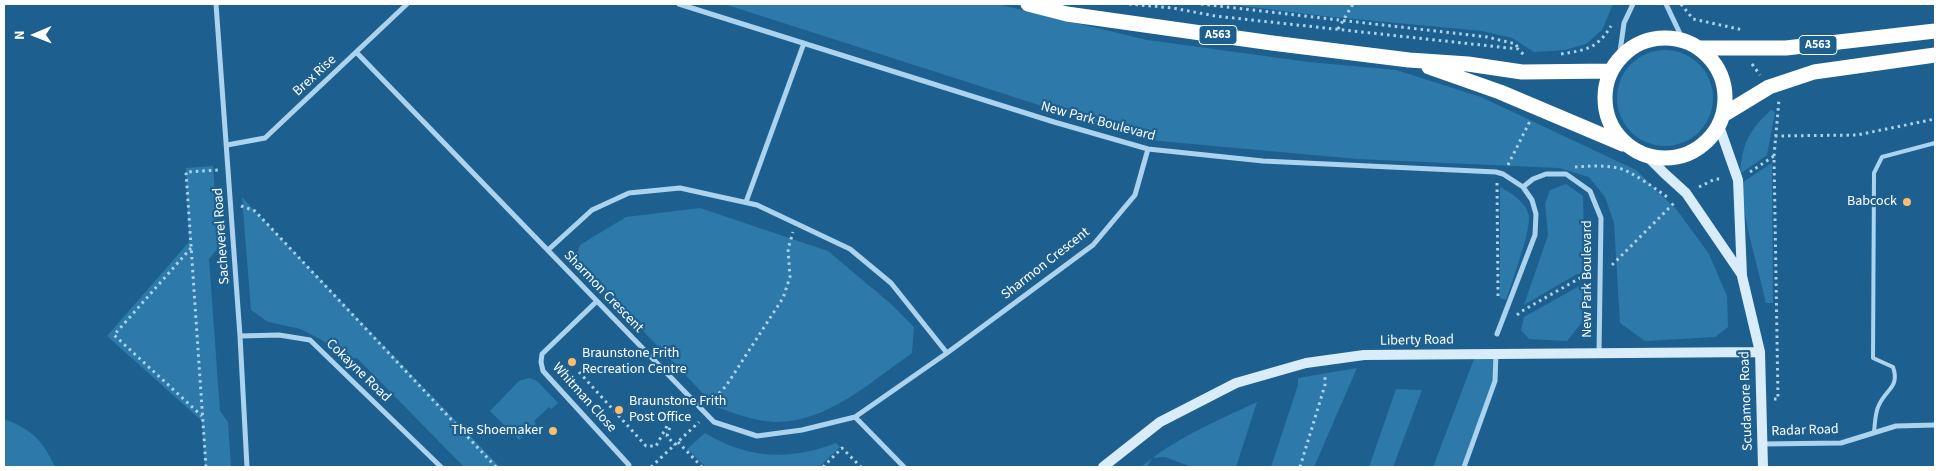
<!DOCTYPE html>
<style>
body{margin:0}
#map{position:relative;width:1939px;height:471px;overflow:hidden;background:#1d608f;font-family:"Source Sans 3",sans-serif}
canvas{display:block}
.frame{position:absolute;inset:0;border:5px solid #fff;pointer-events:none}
.north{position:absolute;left:10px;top:10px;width:50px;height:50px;-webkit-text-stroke:4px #1d608f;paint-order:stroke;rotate:269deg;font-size:14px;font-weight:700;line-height:20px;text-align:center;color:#fff}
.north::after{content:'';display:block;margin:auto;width:18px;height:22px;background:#fff;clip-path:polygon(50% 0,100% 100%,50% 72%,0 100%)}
</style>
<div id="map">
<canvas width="1939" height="471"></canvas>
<div class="frame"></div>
<div class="north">N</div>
</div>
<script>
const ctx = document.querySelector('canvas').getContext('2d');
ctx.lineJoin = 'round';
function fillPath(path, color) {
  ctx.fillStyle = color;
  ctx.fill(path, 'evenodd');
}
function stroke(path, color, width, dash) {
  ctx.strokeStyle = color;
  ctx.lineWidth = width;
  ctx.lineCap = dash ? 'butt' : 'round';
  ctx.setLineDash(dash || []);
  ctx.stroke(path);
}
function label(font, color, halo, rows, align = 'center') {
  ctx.font = font + ' "Source Sans 3",sans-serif';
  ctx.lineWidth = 4.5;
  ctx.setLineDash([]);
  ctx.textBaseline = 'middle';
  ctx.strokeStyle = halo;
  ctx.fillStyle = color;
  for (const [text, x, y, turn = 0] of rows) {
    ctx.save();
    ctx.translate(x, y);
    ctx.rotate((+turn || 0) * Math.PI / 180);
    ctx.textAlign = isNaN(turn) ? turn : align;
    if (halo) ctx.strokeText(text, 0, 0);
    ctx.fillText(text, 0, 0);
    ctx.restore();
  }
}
fillPath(new Path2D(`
 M 724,4 L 997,4 L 1147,40 L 1309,62 L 1396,70 L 1481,97 L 1636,170 L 1677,210 L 1709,254 L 1727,296 L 1728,327 L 1715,337 L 1645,341 L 1620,323 L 1614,223 L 1605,197 L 1589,177 L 1559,168 L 1357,159 L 1148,140 Z
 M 1228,4 L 1613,4 L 1602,30 L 1586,44 L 1565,50 L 1534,52 L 1512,38 L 1482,31 L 1323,16 Z
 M1617 98a48 48 0 1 1 96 0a48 48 0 1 1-96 0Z
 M 1771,110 L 1775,112 L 1767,155 L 1740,174 C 1742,144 1749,130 1771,110 Z
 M 1772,163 L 1773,303 L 1766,303 L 1748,230 L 1740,184 Z
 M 213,166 L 219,247 L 209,259 L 220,411 L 228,422 L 231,467 L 205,467 L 202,421 L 107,336 L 189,242 L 186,168 Z
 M 1566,184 L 1583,196 L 1585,274 L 1577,274 L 1524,305 L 1548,235 L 1545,204 L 1550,190 Z
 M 1500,187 C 1512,193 1527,203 1529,217 C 1530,233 1512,282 1506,300 L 1500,298 Z
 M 242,197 L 255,211 L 500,467 L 464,467 L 357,358 L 345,359 L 325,342 L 301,329 L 268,322 L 251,310 Z
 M 700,208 L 828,251 L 891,304 L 914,327 L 912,353 C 872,381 828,422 776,422 C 756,422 735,413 716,407 L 575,260 L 580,245 L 626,217 Z
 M 1581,285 L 1583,290 L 1583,321 L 1567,341 L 1529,339 L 1521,330 L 1524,317 Z
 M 1496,354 L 1495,381 L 1464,467 L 1433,467 L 1474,359 Z
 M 1357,368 L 1314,467 L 1271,467 L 1298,385 L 1298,378 Z
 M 529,378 L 537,381 L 558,403 L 551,409 L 549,407 L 534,421 L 536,424 L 519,440 L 490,411 L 519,381 Z
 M 1396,389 L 1422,390 L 1393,467 L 1369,467 Z
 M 1257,402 L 1236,467 L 1192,467 L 1165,457 L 1152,458 L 1147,467 L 1141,467 C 1175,438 1217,421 1257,402 Z
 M 4,419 C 32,430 42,439 55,467 L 4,467 Z
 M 705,433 C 749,459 789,461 836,443 L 840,447 L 819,467 L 706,467 L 687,449 Z`), '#2d79aa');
stroke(new Path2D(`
 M 1129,4 L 1173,8 L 1215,16 L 1518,49 L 1524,55
 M 1201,4 L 1487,37 L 1516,44 L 1518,49
 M 1681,4 L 1693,19 L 1743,30
 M 1338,29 L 1353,4
 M 1561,54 C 1586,50 1597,49 1611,26
 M 1752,64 L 1760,75
 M 1775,136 L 1857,135 L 1935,119
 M 1508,165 L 1530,121
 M 1575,167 C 1589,166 1604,165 1618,168 C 1632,171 1657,190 1670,199
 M 1750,172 L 1774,156
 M 1497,183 L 1498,297
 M 1699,187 L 1715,179 L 1723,179
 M 241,206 L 255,211 L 496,467
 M 191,248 L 114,335 L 202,416
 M 1612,265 L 1676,201
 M 1517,315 L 1522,311 L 1580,278 L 1590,277
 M 579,372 L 646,446 L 656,446 L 667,426 L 670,427 L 667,436 L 675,445
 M 1774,399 L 1778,399 L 1774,156 L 1779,100
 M 710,403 L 726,386 L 783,298 L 790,277 L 788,249 L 793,232
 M 678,442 L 702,467
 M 206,467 L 186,172 L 218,170
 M 651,467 L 699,422
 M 823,467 L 842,448 L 861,467
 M 1300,467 L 1325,385 L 1325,374`), '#abd3ed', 3, [2.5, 4]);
stroke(new Path2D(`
 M 1874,432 C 1875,424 1875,412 1879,405 C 1886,389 1900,387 1893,367 L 1873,358 L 1874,173 L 1882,157 L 1935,143`), '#abd3ed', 4);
stroke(new Path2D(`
 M 216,4 L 240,336 L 247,467
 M 679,4 L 1054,122 L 1148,149 L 1263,161 L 1496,172 L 1503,174 L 1523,187 L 1533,179 L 1546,174 L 1566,174 L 1590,191 L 1601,218 L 1599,353
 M 1666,4 L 1683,40
 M 357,53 L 714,422 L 757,436 L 802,430 L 855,417 L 947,353 L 1093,245 L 1135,195 L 1148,149
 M 1619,59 L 1624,23 L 1633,4
 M 227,145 L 265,138 L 407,4
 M 746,202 L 804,43
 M 548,250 L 592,210 L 629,193 L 680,188 L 757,205 L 850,249 L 891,283 L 947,353
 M 597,301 L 542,354 L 541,362 L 543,371 L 629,465
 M 1497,334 L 1535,235 L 1536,214 L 1532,200 L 1523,187
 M 240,336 L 279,335 L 310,340 L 441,467
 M 855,417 L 904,467
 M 1763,444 L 1841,443 L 1896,426 L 1935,425
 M 1464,467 L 1495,381 L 1496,354`), '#abd3ed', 5);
stroke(new Path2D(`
 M 1719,126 L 1738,180 L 1742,276 L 1760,352 L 1763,467
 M 1648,157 L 1664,173 L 1686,193 L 1742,275
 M 1103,467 L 1160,422 L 1236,383 L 1306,363 L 1364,355 L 1760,352`), '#d8ecfa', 10);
stroke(new Path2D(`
 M 1028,4 L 1067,14 L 1272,43 L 1409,60 L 1468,64 L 1522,72 L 1611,71
 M1605 98a60 60 0 1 1 120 0a60 60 0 1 1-120 0Z
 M 1699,48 L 1786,48 L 1935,31
 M 1429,67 L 1500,92 L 1623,144
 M 1723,115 L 1769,87 L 1814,72 L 1935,55`), '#fff', 15);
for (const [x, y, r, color] of [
 [1907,202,5,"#fdbc69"],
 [572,362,5,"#fdbc69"],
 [619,410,5,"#fdbc69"],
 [553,431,5,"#fdbc69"]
]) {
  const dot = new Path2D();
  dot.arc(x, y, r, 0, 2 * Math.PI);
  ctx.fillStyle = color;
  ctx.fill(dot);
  stroke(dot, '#1d608f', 2);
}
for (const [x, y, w] of [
 [1218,35,38],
 [1818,45,38]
]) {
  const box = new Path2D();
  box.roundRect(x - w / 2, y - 9.5, w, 19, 4);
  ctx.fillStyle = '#1d608f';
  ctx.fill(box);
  stroke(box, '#fff', 1);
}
label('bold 12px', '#fff', null, [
 ["A563",1218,35],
 ["A563",1818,45]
]);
label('14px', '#fff', '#1d608f', [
 ["Brex Rise",315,76,-43],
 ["New Park Boulevard",1098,122,15],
 ["Sacheverel Road",222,236,-94],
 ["Sharmon Crescent",1046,264,-38],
 ["New Park Boulevard",1588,279,-90],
 ["Sharmon Crescent",603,292,46],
 ["Liberty Road",1417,341,-1],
 ["Cokayne Road",358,371,44],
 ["Whitman Close",584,398,48],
 ["Scudamore Road",1747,401,-92],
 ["Radar Road",1805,431,-2]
]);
label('14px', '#fff', '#1d608f', [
 ["Babcock",1897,202],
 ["Braunstone Frith",582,354,"left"],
 ["Recreation Centre",582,370,"left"],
 ["Braunstone Frith",629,402,"left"],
 ["Post Office",629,418,"left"],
 ["The Shoemaker",543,431]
], 'right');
</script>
